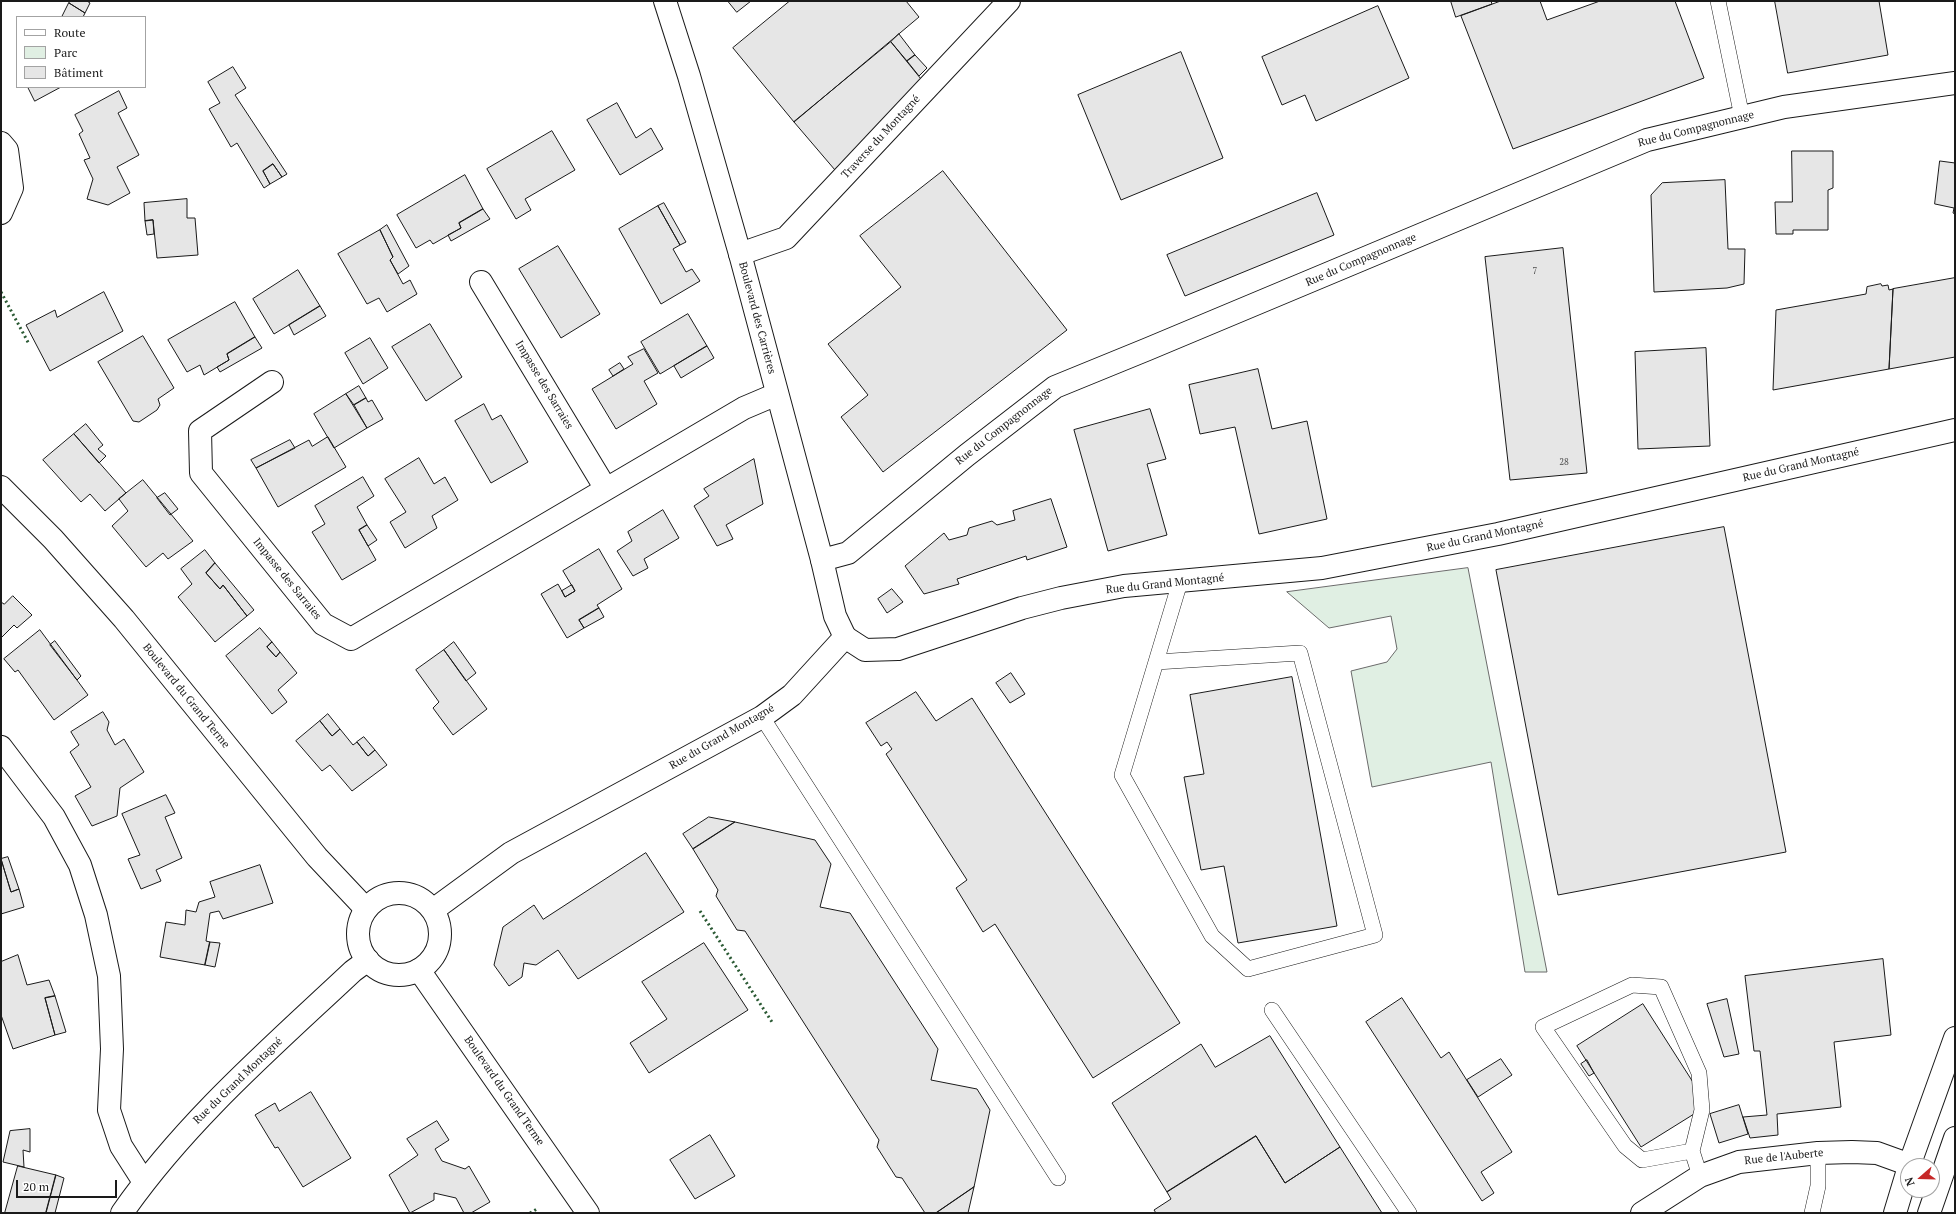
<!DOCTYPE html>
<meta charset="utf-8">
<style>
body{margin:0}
#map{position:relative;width:1956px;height:1214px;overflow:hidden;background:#fff;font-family:"PT Serif",serif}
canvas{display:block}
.frame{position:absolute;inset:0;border:2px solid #1a1a1a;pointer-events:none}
.legend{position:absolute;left:16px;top:16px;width:130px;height:72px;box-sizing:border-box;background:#fff;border:1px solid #a3a3a3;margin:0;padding:5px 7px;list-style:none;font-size:12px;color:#1a1a1a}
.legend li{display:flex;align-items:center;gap:8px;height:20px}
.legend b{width:20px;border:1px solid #a3a3a3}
.north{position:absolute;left:1900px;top:1158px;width:40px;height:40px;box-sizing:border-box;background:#fff;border:1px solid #a3a3a3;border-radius:50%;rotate:250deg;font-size:11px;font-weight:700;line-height:16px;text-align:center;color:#1a1a1a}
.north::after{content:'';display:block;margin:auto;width:14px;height:18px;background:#c62828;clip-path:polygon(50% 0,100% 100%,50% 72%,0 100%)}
.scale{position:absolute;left:16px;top:1180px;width:101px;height:18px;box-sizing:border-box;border:2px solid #1a1a1a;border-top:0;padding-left:5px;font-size:12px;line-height:14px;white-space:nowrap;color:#1a1a1a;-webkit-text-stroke:3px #fff;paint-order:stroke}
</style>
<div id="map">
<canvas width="1956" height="1214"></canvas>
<div class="frame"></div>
<ul class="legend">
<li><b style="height:5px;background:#fff"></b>Route</li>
<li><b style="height:11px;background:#e0efe3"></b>Parc</li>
<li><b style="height:11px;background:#e6e6e6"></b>Bâtiment</li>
</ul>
<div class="north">N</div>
<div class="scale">20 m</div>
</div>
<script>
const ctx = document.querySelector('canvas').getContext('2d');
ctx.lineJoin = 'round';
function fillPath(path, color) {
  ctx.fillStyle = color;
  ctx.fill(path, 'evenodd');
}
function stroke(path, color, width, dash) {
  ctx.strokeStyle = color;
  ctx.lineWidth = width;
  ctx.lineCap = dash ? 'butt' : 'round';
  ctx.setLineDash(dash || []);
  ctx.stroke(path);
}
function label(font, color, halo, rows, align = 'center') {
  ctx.font = font + ' "PT Serif",serif';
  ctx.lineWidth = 3;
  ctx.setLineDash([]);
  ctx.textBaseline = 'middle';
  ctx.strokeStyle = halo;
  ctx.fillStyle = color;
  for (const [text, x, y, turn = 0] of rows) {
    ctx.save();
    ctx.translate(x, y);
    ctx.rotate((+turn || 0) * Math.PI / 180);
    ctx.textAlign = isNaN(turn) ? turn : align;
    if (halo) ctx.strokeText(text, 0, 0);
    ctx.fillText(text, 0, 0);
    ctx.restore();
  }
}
const green = new Path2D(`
 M 1468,568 L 1547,972 L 1525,972 L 1491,762 L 1372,787 L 1351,671 L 1387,662 L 1397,649 L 1391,616 L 1329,628 L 1287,592 Z`);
fillPath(green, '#e0efe3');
stroke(green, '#6a6a6a', 1);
const building = new Path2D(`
 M 71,1 L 87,1 L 90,3 L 85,13 L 69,3 Z
 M 728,1 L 751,1 L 737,12 Z
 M 790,1 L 906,1 L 919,17 L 794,122 L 733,48 Z
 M 1451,1 L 1491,1 L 1492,4 L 1456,17 Z
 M 1501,1 L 1540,1 L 1547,20 L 1600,1 L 1675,1 L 1704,78 L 1513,149 L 1461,16 Z
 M 1775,1 L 1879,1 L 1888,55 L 1788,73 Z
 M 69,3 L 85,13 L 83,17 L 62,17 Z
 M 1378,6 L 1409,78 L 1316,121 L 1305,95 L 1282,105 L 1262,57 Z
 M 899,34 L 915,55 L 907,61 L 891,42 Z
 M 891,42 L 921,79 L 835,170 L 794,122 Z
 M 1181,52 L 1223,158 L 1121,200 L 1078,95 Z
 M 915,55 L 927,68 L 919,76 L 907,61 Z
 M 233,67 L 246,88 L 235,95 L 287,174 L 282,177 L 273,164 L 263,171 L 270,184 L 264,188 L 237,143 L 231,147 L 209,109 L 220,103 L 208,82 Z
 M 28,87 L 61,87 L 35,101 Z
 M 119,91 L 127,108 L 118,113 L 139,155 L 117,167 L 130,193 L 108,205 L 87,199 L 93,179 L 84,160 L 90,158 L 79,134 L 83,131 L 75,115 Z
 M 617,103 L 636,138 L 651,128 L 663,149 L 620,175 L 587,120 Z
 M 552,131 L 575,170 L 525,199 L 531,210 L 516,219 L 487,169 Z
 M 1792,151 L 1833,151 L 1833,188 L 1828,190 L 1828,230 L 1793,230 L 1793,234 L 1776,234 L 1775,202 L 1792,202 Z
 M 1940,161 L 1955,163 L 1955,214 L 1953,213 L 1954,208 L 1935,204 Z
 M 273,164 L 282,177 L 270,184 L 263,171 Z
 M 943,171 L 1067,330 L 883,472 L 841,417 L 868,395 L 828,344 L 901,287 L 860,236 Z
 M 465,175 L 483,209 L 459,223 L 461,228 L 433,244 L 430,240 L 416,248 L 397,215 Z
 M 1725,180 L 1728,249 L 1745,249 L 1744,284 L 1727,288 L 1654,292 L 1651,195 L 1662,183 Z
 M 1317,193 L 1334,235 L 1185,296 L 1167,255 Z
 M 187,199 L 187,218 L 195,218 L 198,255 L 157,258 L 153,220 L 145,221 L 144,203 Z
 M 664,203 L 686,242 L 680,245 L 658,206 Z
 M 658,206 L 680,245 L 673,249 L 686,272 L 692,269 L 700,281 L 661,304 L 619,229 Z
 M 483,209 L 490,219 L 451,241 L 448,235 L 461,228 L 459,223 Z
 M 153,220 L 154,234 L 147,235 L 145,221 Z
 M 387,225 L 409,266 L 398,274 L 390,260 L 393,257 L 380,230 Z
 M 380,230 L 393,257 L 390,260 L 403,284 L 410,280 L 417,294 L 387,312 L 379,298 L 367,304 L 338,254 Z
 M 558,246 L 600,314 L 561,338 L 519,269 Z
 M 1563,248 L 1587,473 L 1510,480 L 1485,257 Z
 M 298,270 L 320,306 L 274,334 L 253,299 Z
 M 1955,278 L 1955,357 L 1889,369 L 1893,289 Z
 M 1881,284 L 1882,286 L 1888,285 L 1889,290 L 1893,289 L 1889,369 L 1773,390 L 1776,310 L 1866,294 L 1867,287 Z
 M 104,292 L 123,331 L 50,371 L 26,325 L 55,310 L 57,317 Z
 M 235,302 L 255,337 L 227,354 L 229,360 L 204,375 L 200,365 L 187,372 L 168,340 Z
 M 320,306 L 326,316 L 294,335 L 289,325 Z
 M 688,314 L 707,346 L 660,374 L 641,342 Z
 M 430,324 L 462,377 L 426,401 L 392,347 Z
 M 143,336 L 174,388 L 158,399 L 160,405 L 157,410 L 139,422 L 133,421 L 98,362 Z
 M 255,337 L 262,348 L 220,372 L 217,367 L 229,360 L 227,354 Z
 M 370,338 L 388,368 L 363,384 L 345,353 Z
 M 707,346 L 714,358 L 681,378 L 674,366 Z
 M 1706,348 L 1710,446 L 1638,449 L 1635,352 Z
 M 644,349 L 658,373 L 644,381 L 657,404 L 616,429 L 592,389 L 633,364 L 628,357 Z
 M 620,363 L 624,369 L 613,376 L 609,370 Z
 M 1258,369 L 1272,429 L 1307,421 L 1327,519 L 1259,534 L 1235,427 L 1200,434 L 1189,385 Z
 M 359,386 L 366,398 L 354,405 L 346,394 Z
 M 346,394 L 367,428 L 334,448 L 314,414 Z
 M 366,398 L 368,402 L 372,400 L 383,419 L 367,428 L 354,405 Z
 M 484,404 L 492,420 L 501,415 L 528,462 L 491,483 L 455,421 Z
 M 1150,409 L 1166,459 L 1147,464 L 1167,535 L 1108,551 L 1074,430 Z
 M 86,424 L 103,445 L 98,449 L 106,456 L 99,463 L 74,434 Z
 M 74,434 L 126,493 L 105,511 L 90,494 L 81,502 L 43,460 Z
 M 328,437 L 346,467 L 278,507 L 256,468 L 309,440 L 312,446 Z
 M 290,440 L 295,448 L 256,468 L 251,460 Z
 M 419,458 L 434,484 L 445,477 L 458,500 L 432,516 L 437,528 L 405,548 L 390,522 L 406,512 L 385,479 Z
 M 754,459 L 763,504 L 726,525 L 733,539 L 717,546 L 694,506 L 709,496 L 704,489 Z
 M 363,477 L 374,496 L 357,507 L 367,525 L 359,530 L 376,560 L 342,580 L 312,532 L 325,524 L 315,506 Z
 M 143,480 L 193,541 L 168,559 L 163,553 L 146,567 L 112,526 L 128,511 L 119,499 Z
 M 165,493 L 178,509 L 170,515 L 157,498 Z
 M 1051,499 L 1067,547 L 1027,560 L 1026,556 L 957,579 L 959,584 L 924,594 L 905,566 L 944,533 L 949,540 L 967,535 L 969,528 L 992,521 L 997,525 L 1015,520 L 1013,511 Z
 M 663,510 L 679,538 L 644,559 L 648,568 L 633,576 L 617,551 L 632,541 L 628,532 Z
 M 367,525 L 377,540 L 368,546 L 359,530 Z
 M 1724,527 L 1786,852 L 1558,895 L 1496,570 Z
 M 599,549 L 622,589 L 597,605 L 599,608 L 579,620 L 584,628 L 567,638 L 541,594 L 558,584 L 565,597 L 575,591 L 563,571 Z
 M 205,550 L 215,563 L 206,573 L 220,589 L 223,585 L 247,616 L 215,642 L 178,597 L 192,584 L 181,569 Z
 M 215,563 L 254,610 L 247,616 L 223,585 L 220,589 L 206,573 Z
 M 572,585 L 575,591 L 565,597 L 562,591 Z
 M 892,589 L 903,602 L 887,613 L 878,599 Z
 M 13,596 L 32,615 L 17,628 L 14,625 L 1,638 L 1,602 L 4,604 Z
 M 599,608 L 604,617 L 584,628 L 579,620 Z
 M 260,628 L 272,642 L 267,647 L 276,657 L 280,652 L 297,673 L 278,690 L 287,702 L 272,714 L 226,656 Z
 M 40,630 L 88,695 L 54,720 L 18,670 L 15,672 L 4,659 Z
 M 55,641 L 81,676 L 77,680 L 50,645 Z
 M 272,642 L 280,652 L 276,657 L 267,647 Z
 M 454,642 L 476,673 L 466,681 L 444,650 Z
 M 444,650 L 487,709 L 453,735 L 433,708 L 439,702 L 416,670 Z
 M 1011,673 L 1025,694 L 1010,703 L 996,683 Z
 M 1292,677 L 1337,926 L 1238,943 L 1224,866 L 1201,870 L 1184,777 L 1204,774 L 1190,695 Z
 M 916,692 L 936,721 L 972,698 L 1180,1023 L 1093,1078 L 995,924 L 983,932 L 956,888 L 967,880 L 886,754 L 892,749 L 887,742 L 881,746 L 866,723 Z
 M 103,712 L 109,722 L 107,730 L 115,745 L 124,739 L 144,772 L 120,788 L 117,816 L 92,826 L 75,796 L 91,787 L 70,752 L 79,745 L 71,732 Z
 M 328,714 L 340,729 L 332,736 L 320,721 Z
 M 320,721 L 332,736 L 340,729 L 353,745 L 357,742 L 368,756 L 375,750 L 387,765 L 352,791 L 330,765 L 322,771 L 296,741 Z
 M 364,737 L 375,750 L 368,756 L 357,742 Z
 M 166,795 L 175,813 L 165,817 L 182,858 L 156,870 L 161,881 L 141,889 L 128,859 L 140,855 L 122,814 Z
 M 709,817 L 735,822 L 693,849 L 683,834 Z
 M 735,822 L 815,840 L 831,864 L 820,907 L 850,913 L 938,1049 L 931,1080 L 977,1089 L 990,1110 L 974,1187 L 936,1213 L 925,1213 L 902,1178 L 896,1177 L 877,1147 L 879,1140 L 745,931 L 737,930 L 716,896 L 718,890 L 693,849 Z
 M 646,853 L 684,912 L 578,979 L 558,950 L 536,965 L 524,963 L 522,977 L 509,986 L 494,965 L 503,927 L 534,905 L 543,919 Z
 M 8,857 L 19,889 L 11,892 L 1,859 Z
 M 1,859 L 11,892 L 19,889 L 24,907 L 1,914 Z
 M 260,865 L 273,903 L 223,919 L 219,911 L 210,913 L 206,941 L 210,942 L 205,965 L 160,957 L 166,922 L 185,925 L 186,910 L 196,912 L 199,902 L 215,897 L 210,882 Z
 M 210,942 L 220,943 L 215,967 L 205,965 Z
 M 704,943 L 748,1010 L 649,1073 L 630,1043 L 667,1019 L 642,982 Z
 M 18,955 L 27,985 L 49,980 L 55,996 L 45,998 L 55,1035 L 13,1049 L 1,1015 L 1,962 Z
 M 1883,959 L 1891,1035 L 1834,1042 L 1841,1107 L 1777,1114 L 1778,1135 L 1750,1138 L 1743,1117 L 1767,1115 L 1760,1051 L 1754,1051 L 1745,976 Z
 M 55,996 L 66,1032 L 55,1035 L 45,998 Z
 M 1402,998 L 1441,1058 L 1449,1052 L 1512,1152 L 1481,1172 L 1494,1193 L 1482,1201 L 1366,1022 Z
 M 1727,999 L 1739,1054 L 1724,1057 L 1707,1004 Z
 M 1643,1004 L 1698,1090 L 1694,1114 L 1641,1147 L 1577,1046 Z
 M 1270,1036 L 1340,1147 L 1285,1183 L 1256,1136 L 1167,1192 L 1112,1103 L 1201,1044 L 1215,1067 Z
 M 1501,1059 L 1512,1075 L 1478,1097 L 1467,1080 Z
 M 1587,1060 L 1594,1073 L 1589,1076 L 1581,1064 Z
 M 311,1092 L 351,1158 L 303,1187 L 278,1147 L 275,1148 L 255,1115 L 275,1103 L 279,1111 Z
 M 1739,1105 L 1748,1134 L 1719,1143 L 1710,1114 Z
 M 437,1121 L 449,1140 L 435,1149 L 442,1161 L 465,1169 L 469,1166 L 490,1202 L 471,1213 L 464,1213 L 456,1198 L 434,1193 L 434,1200 L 410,1213 L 389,1175 L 418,1155 L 407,1139 Z
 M 30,1129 L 30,1152 L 23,1150 L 24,1167 L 3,1162 L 10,1131 Z
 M 710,1135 L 735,1176 L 695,1199 L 670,1160 Z
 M 1256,1136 L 1285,1183 L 1340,1147 L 1382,1213 L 1156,1213 L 1154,1210 L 1171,1199 L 1167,1192 Z
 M 18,1166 L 56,1175 L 46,1213 L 5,1213 Z
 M 56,1175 L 64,1178 L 55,1213 L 46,1213 Z
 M 974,1187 L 968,1213 L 936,1213 Z`);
fillPath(building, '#e6e6e6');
stroke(building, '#1a1a1a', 1);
const lane = new Path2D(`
 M 1718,1 L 1742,117
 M 1156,662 L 1300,653 L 1375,935 L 1248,969 L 1212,936 L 1122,775 L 1180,582
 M 762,717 L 1058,1178
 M 1272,1010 L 1409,1213
 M 1692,1151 L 1642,1160 L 1625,1146 L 1543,1027 L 1632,985 L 1661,987 L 1699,1073 L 1702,1110 L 1692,1151 L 1700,1176
 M 1812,1213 L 1818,1186 L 1818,1153`);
const street = new Path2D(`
 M 1,143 L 7,150 L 12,188 L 1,213
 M 740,254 L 786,238 L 1009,1
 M 481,282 L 606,489
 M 272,382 L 200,431 L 201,473 L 323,624 L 351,639 L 744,408 L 777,394
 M 1,487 L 53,539 L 124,619 L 317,857 L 366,909
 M 822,560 L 848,553 L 967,455 L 1055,387 L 1148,349 L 1647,140 L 1784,107 L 1955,83
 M 845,637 L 865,650 L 898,649 L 1022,608 L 1061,598 L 1124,586 L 1322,568 L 1498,534 L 1955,430
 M 1,747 L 54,817 L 80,865 L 96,915 L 109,976 L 112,1049 L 109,1110 L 121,1146 L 144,1182
 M 419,970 L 588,1213
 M 122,1213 C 186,1121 272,1047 353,971 L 368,960
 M 1642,1213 L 1700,1176 L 1739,1162 L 1818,1153 L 1852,1152 L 1877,1153 L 1913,1166`);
const secondary = new Path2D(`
 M358 934a41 41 0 1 1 82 0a41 41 0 1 1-82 0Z
 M 433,910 L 511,853 L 762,717 L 792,695 L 845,637 L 835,616 L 822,560 L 740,254 L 689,76 L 665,1
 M 1909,1166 L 1955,1038
 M 1895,1213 L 1908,1170
 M 1929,1213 L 1955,1138`);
stroke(lane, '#1a1a1a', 16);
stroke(street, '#1a1a1a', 24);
stroke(secondary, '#1a1a1a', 24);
stroke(lane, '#fff', 15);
stroke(street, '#fff', 22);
stroke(secondary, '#fff', 22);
stroke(new Path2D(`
 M 1,292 L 29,344
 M 700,911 L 772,1022
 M 530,1213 L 537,1209`), '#2b5a34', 3, [2, 3]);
label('9px', '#4d4d4d', null, [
 ["7",1535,271],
 ["28",1564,462]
]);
label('11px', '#1a1a1a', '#fff', [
 ["Rue du Compagnonnage",1696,129,-14],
 ["Traverse du Montagné",881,137,-47],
 ["Rue du Compagnonnage",1361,260,-23],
 ["Boulevard des Carrières",757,318,75],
 ["Impasse des Sarraies",544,385,59],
 ["Rue du Compagnonnage",1004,426,-38],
 ["Rue du Grand Montagné",1801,465,-13],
 ["Rue du Grand Montagné",1485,536,-12],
 ["Impasse des Sarraies",287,579,51],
 ["Rue du Grand Montagné",1165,584,-6],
 ["Boulevard du Grand Terme",186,696,51],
 ["Rue du Grand Montagné",722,737,-30],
 ["Rue du Grand Montagné",238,1081,-44],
 ["Boulevard du Grand Terme",504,1091,55],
 ["Rue de l'Auberte",1784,1157,-6]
]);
</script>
